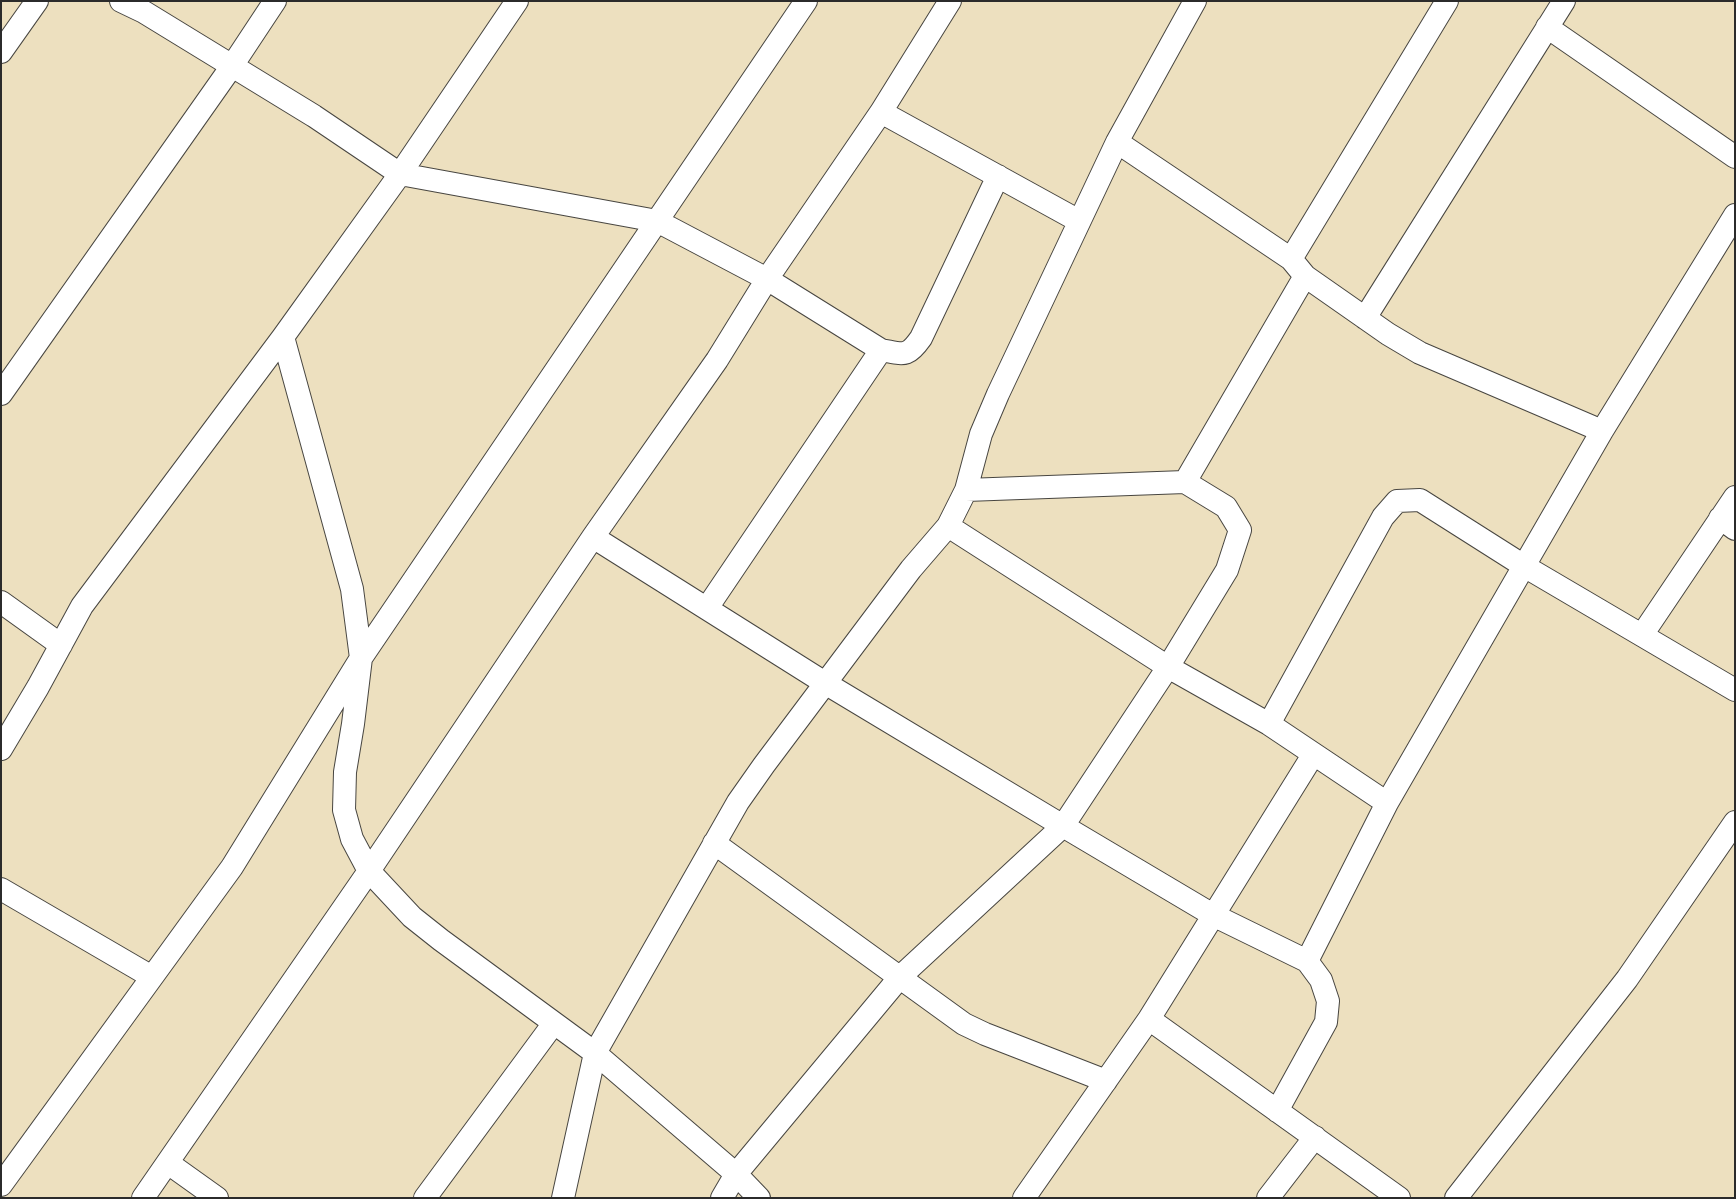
<!DOCTYPE html>
<style>
body{margin:0}
#map{position:relative;width:1736px;height:1199px;overflow:hidden;background:#ede0bf;font-family:"Balsamiq Sans",sans-serif}
canvas{display:block}
.frame{position:absolute;inset:0;border:2px solid #2b2b2b;pointer-events:none}
</style>
<div id="map">
<canvas width="1736" height="1199"></canvas>
<div class="frame"></div>
</div>
<script>
const ctx = document.querySelector('canvas').getContext('2d');
ctx.lineJoin = 'round';
function stroke(path, color, width, dash) {
  ctx.strokeStyle = color;
  ctx.lineWidth = width;
  ctx.lineCap = dash ? 'butt' : 'round';
  ctx.setLineDash(dash || []);
  ctx.stroke(path);
}
const minor = new Path2D(`
 M 121,1 L 144,12 L 314,116 L 400,174 L 657,221 L 767,279 L 881,350 C 904,354 907,358 921,338 L 998,176
 M 1547,27 L 1735,157
 M 1,52 L 37,1
 M 881,112 L 1079,221
 M 1117,142 L 1291,259 L 1305,276 L 1388,334 L 1420,353 L 1602,431
 M 1291,259 L 1447,1
 M 1365,318 L 1564,1
 M 283,337 L 352,589 L 361,658 L 353,724 L 345,772 L 344,810 L 352,839 L 369,871 L 412,917 L 441,940 L 595,1053 L 736,1174 L 759,1198
 M 1,394 L 232,66 L 275,1
 M 966,490 L 1185,482
 M 1720,518 L 1735,529
 M 948,526 L 1168,667 L 1269,724 L 1387,803
 M 593,537 L 825,683 L 1063,826 L 1213,915 L 1307,961 L 1321,980 L 1328,1001 L 1326,1022 L 1277,1111
 M 1,602 L 61,645
 M 707,608 L 881,350
 M 1642,635 L 1735,497
 M 1269,724 L 1383,517 L 1397,501 L 1420,500 L 1524,566 L 1735,690
 M 1,749 L 38,687 L 82,606 L 283,337 L 400,174 L 517,1
 M 714,843 L 964,1024 L 985,1034 L 1106,1081
 M 1,889 L 152,977
 M 1307,961 L 1387,803 L 1602,431 L 1735,215
 M 1149,1019 L 1399,1198
 M 168,1163 L 217,1198
 M 1,1185 L 232,867 L 361,658 L 806,1
 M 143,1198 L 369,871 L 593,537 L 717,360 L 767,279 L 881,112 L 950,1
 M 425,1198 L 554,1023
 M 563,1198 L 595,1053 L 738,802 L 764,765 L 911,569 L 948,526 L 966,490 L 981,434 L 998,394 L 1117,142 L 1195,1
 M 722,1198 L 736,1174 L 900,977 L 1063,826 L 1168,667 L 1227,570 L 1240,530 L 1226,507 L 1185,482 L 1305,276
 M 1024,1198 L 1149,1019 L 1313,755
 M 1268,1198 L 1315,1137
 M 1456,1198 L 1627,979 L 1735,822`);
stroke(minor, '#484641', 24);
stroke(minor, '#fff', 22);
</script>
